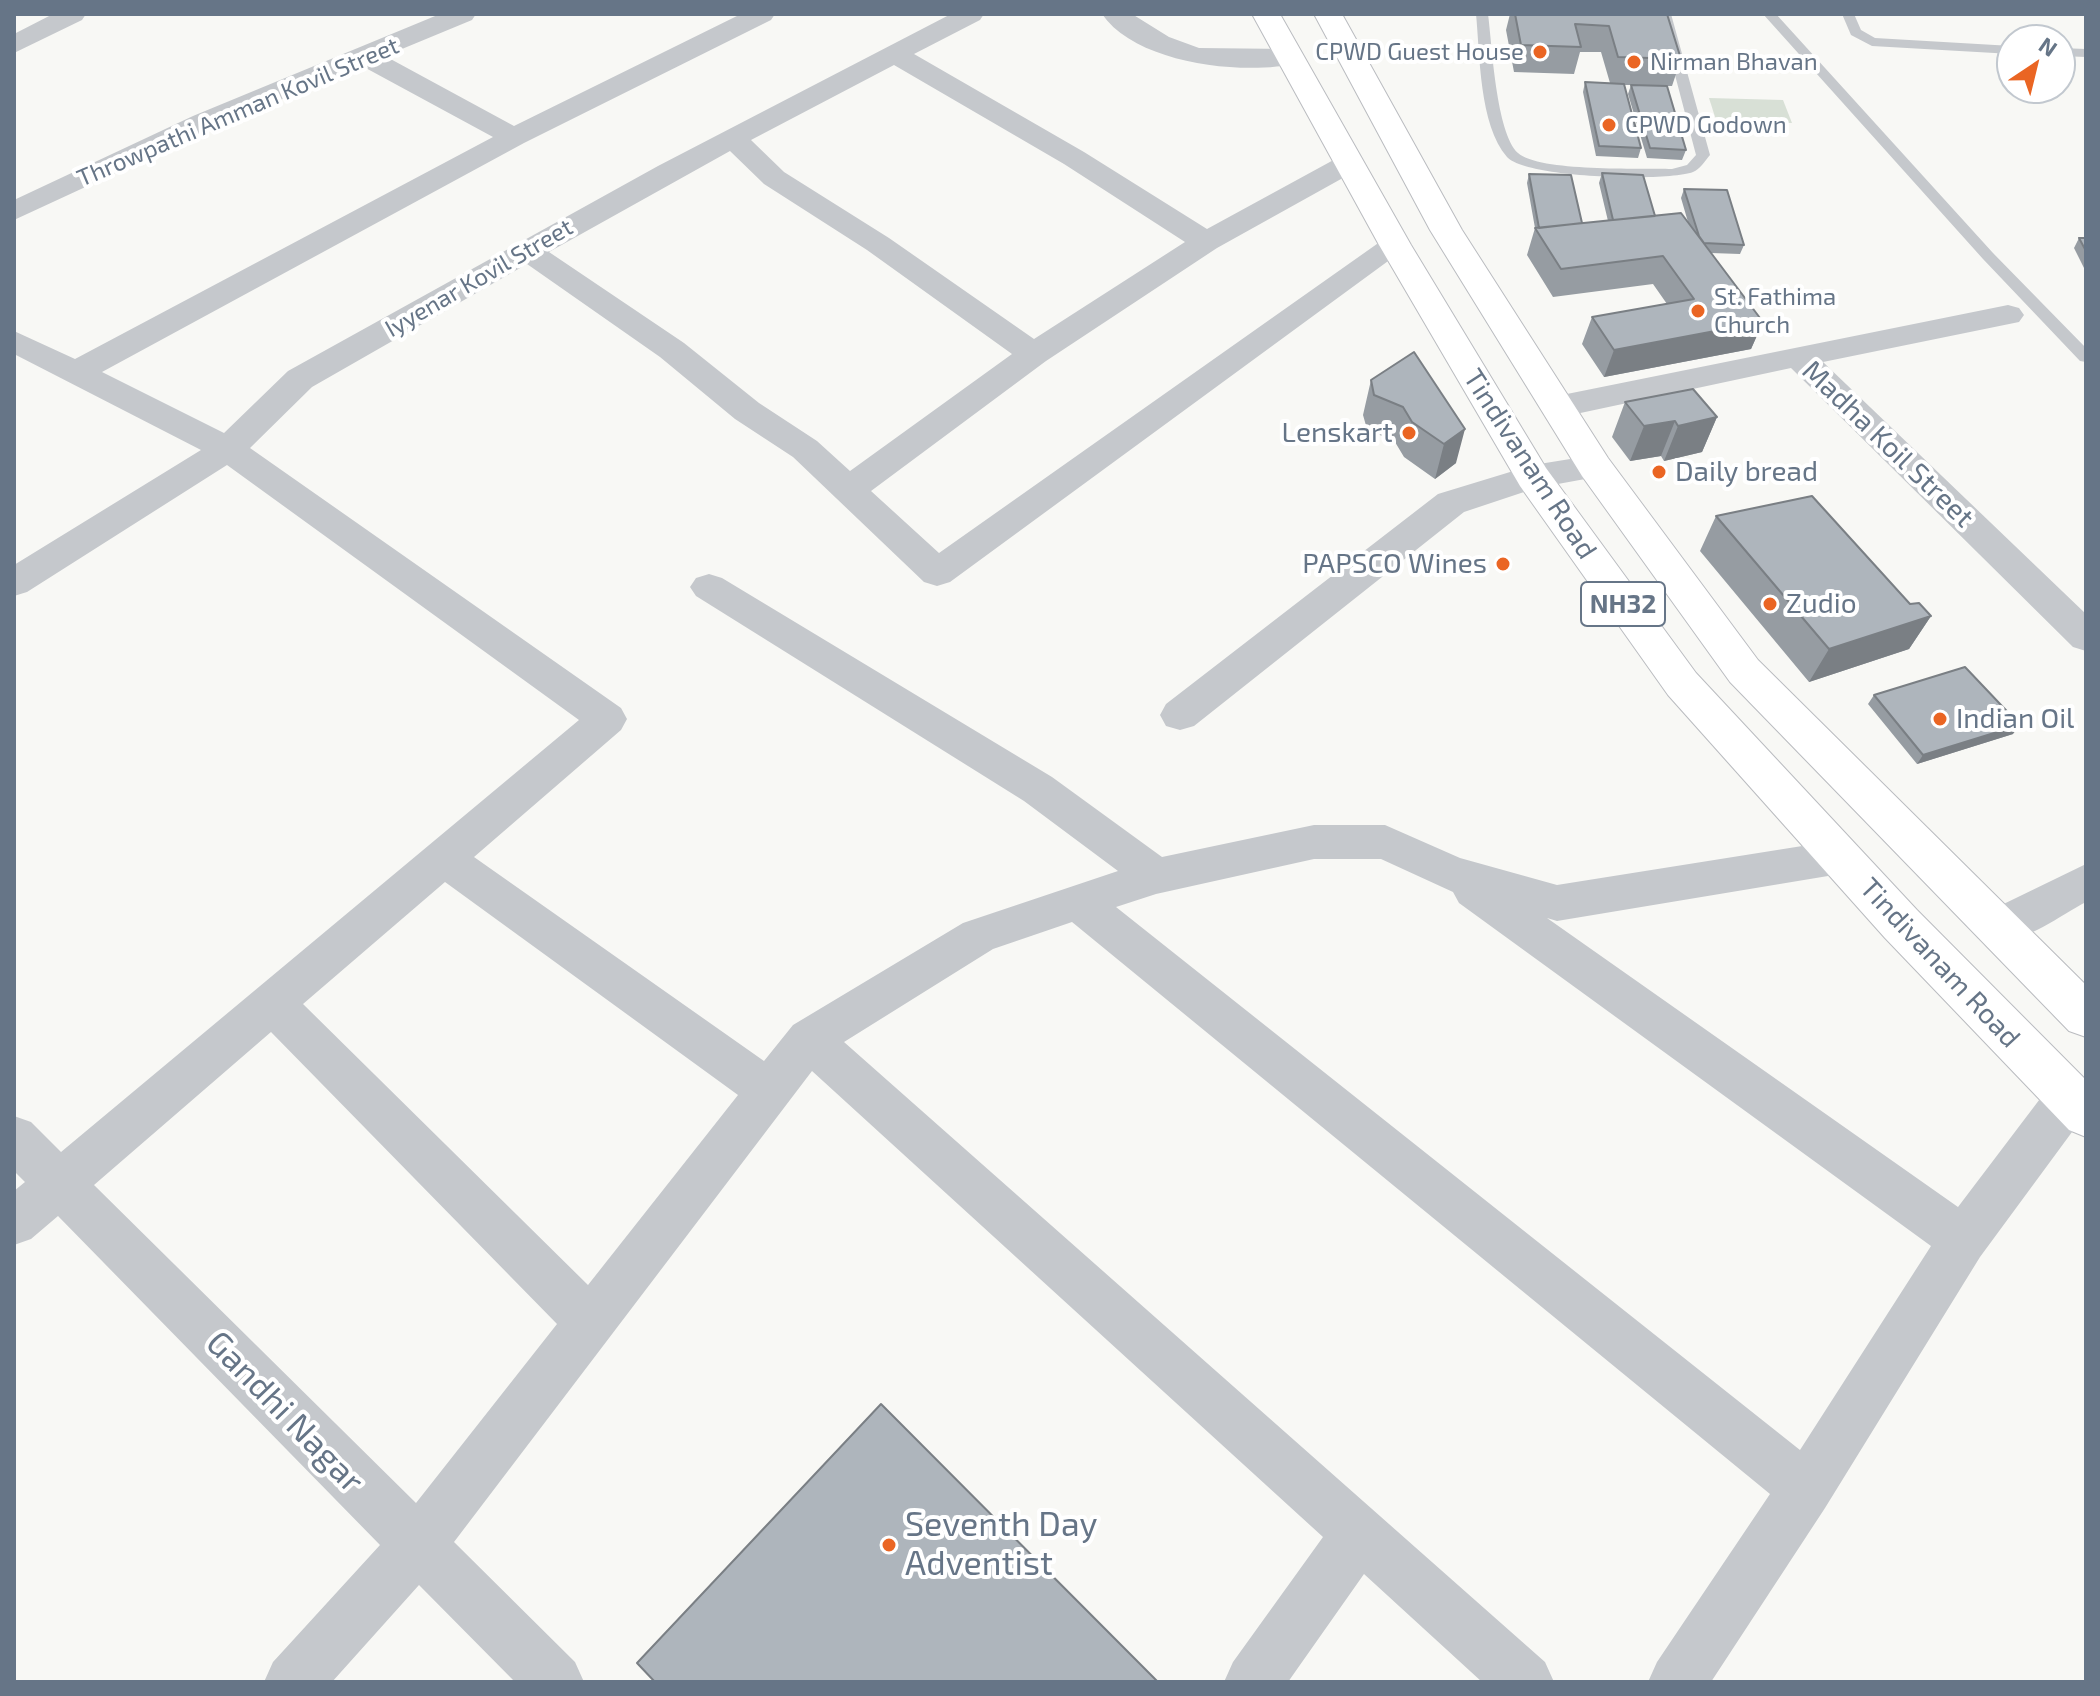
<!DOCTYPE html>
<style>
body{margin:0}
#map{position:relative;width:2100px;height:1696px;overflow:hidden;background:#f8f8f5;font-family:"Exo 2",sans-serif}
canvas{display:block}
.frame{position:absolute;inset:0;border:16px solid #667587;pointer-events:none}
.north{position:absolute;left:1996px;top:24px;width:80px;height:80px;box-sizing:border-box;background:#fff;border:2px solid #c2c8cf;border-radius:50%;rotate:35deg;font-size:22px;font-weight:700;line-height:32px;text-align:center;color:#667587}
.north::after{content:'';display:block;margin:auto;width:28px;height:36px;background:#ea6523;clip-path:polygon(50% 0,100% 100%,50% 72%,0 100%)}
</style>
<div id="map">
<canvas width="2100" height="1696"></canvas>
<div class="frame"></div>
<div class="north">N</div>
</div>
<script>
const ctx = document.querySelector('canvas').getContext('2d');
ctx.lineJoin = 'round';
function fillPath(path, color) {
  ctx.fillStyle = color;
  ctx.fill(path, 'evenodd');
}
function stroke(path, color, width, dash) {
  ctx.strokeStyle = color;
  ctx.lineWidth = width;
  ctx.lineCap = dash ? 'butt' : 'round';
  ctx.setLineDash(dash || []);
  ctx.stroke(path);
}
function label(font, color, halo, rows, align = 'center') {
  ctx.font = font + ' "Exo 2",sans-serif';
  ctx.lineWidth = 8;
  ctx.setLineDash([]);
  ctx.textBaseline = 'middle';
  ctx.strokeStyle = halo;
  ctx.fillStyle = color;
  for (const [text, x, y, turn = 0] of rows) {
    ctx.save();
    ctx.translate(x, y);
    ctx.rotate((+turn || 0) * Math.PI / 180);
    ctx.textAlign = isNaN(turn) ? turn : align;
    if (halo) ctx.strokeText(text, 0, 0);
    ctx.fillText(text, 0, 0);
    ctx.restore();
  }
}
fillPath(new Path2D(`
 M 1709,98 L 1783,100 L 1792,123 L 1716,120 Z`), '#d8e0d6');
const highway = new Path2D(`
 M 1252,14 L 1280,14 L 1411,245 L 1546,468 L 1696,673 L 1917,910 L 2086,1080 L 2086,1137 L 2069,1130 L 1885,938 L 1668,695 L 1520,486 L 1379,245 Z
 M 1314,14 L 1342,14 L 1462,230 L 1608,458 L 1758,660 L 2086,985 L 2086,1037 L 2069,1031 L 1730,682 L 1582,476 L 1430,230 Z`);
stroke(highway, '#babcc0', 2);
fillPath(new Path2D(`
 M 1476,14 L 1488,14 C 1492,44 1496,133 1518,153 C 1539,172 1641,168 1672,169 L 1687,165 L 1696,155 L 1659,14 L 1671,14 L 1710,155 C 1705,161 1700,169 1693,172 C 1665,182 1526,178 1507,157 C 1479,125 1480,54 1476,14 Z
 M 1763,14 L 1776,14 L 1993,253 L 2086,348 L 2086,362 L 2080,361 L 1983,259 Z
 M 1842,14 L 1854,14 L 1861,30 L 1875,38 L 2012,46 L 2012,54 L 1872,46 L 1851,35 Z
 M 2060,48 L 2086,49 L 2086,57 L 2060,56 Z`), '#c5c8cc');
fillPath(new Path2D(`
 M 53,14 L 86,14 L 82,20 L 14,53 L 14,34 Z
 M 440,14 L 476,14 L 472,20 L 385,56 L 514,126 L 741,14 L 775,14 L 771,20 L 524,143 L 102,372 L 224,433 L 288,371 L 658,166 L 951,14 L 984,14 L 980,20 L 914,54 L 1084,152 L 1207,229 L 1339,157 L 1359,157 L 1364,163 L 1359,169 L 1217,248 L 1046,361 L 871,491 L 939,553 L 1384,239 L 1406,239 L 1410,245 L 950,582 L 937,586 L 924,582 L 793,457 L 735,419 L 660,357 L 527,264 L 312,387 L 250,448 L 621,708 L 627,719 L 621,730 L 474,857 L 764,1061 L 793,1025 L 963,923 L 1118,871 L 1024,801 L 696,596 L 690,587 L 696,578 L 709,574 L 722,578 L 1052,777 L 1162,857 L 1314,825 L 1385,825 L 1460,858 L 1557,885 L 1840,840 L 1855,845 L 1861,857 L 1855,869 L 1840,874 L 1557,921 L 1547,918 L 1958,1207 L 2052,1083 L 2069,1077 L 2086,1083 L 2086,1113 L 1980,1257 L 1825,1508 L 1711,1682 L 1648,1682 L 1657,1662 L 1770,1494 L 1072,922 L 993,949 L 844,1042 L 1545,1662 L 1554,1682 L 1482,1682 L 1364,1574 L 1288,1682 L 1224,1682 L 1233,1662 L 1323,1537 L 812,1071 L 454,1542 L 575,1662 L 584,1682 L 515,1682 L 419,1585 L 332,1682 L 264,1682 L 273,1662 L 380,1545 L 58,1216 L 31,1239 L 14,1245 L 14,1191 L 25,1182 L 14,1171 L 14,1116 L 31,1122 L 61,1152 L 579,720 L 227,465 L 27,592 L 14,596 L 14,565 L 201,450 L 14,354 L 14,331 L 75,359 L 493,137 L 362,66 L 213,128 L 14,220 L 14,200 L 193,116 ZM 894,65 L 1064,164 L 1185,242 L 1034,339 L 889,238 L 784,172 L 751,140 ZM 730,151 L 764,184 L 867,250 L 1012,354 L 850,471 L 817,441 L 759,403 L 684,343 L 549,252 ZM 1314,859 L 1381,859 L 1453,892 L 1459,903 L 1931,1246 L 1800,1450 L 1116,907 L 1156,894 ZM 445,882 L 738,1095 L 588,1285 L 303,1004 ZM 271,1032 L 557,1324 L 416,1503 L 94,1185 Z
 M 1102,14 L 1132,14 L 1169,37 L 1199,48 L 1289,49 L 1299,51 L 1303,57 L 1299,63 C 1244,76 1136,64 1102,14 Z
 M 2008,305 L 2019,308 L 2024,315 L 2019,322 L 1823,362 L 2086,614 L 2086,651 L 2073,647 L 1791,368 L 1557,418 L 1545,415 L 1540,407 L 1545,399 L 1557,396 Z
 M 1595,455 L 1607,459 L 1612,467 L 1607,475 L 1536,488 L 1464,512 L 1194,726 L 1180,730 L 1166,726 L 1160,715 L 1166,704 L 1438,494 L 1533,465 Z
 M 2086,864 L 2086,902 C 2057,917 2015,951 1983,940 L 1976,927 L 1983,914 Z`), '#c5c8cc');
fillPath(highway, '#fff');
fillPath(new Path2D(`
 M 1510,14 L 1667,14 L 1681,59 L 1672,86 L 1667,86 L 1686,150 L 1682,160 L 1647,158 L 1628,94 L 1631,85 L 1624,85 L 1641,148 L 1638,158 L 1596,156 L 1583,92 L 1585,82 L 1610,83 L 1601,52 L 1580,52 L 1574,74 L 1514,72 L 1506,30 Z
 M 1602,173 L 1655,216 L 1688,222 L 1681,198 L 1684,189 L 1744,245 L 1740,254 L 1711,253 L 1763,322 L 1751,349 L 1604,377 L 1582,344 L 1592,317 L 1667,304 L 1653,284 L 1553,297 L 1527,255 L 1535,228 L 1527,183 L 1529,174 L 1582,223 L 1608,221 L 1599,183 Z
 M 2079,238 L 2086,238 L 2086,272 L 2074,248 Z
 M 1414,352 L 1456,463 L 1435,479 L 1404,457 L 1395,442 L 1367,429 L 1363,415 L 1371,380 Z
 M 1625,402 L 1717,417 L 1702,452 L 1664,461 L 1661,456 L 1630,461 L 1612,437 Z
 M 1716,516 L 1910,604 L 1931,616 L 1909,649 L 1809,682 L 1700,551 Z
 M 1874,695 L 2013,734 L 1917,764 L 1868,704 Z`), '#969ca2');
fillPath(new Path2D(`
 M 1763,322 L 1751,349 L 1604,377 L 1614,350 Z
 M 1717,417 L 1702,452 L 1664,461 L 1678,426 Z
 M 1675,421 L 1661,456 L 1630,461 L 1644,426 Z
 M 1465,429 L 1456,463 L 1435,479 L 1444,444 Z
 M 1931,616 L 1909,649 L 1809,682 L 1829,649 Z
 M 2020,725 L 2013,734 L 1917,764 L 1923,755 Z`), '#7a7f84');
const building = new Path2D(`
 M 1515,14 L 1667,14 L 1681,59 L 1618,57 L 1609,26 L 1575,24 L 1581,47 L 1521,45 Z
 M 1585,82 L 1624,84 L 1641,148 L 1599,146 Z
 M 1631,85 L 1667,86 L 1686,150 L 1650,148 Z
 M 1602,173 L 1643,175 L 1655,216 L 1613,220 Z
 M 1529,174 L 1571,175 L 1582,223 L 1539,228 Z
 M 1684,189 L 1727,190 L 1744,245 L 1704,243 L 1699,236 Z
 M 1681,213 L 1763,322 L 1614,350 L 1592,317 L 1694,299 L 1663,256 L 1561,269 L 1535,228 Z
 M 2079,238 L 2086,238 L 2086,251 Z
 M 1414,352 L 1465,429 L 1444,444 L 1412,422 L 1403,407 L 1374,395 L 1371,380 Z
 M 1693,389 L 1717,417 L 1678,426 L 1675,421 L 1644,426 L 1625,402 Z
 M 1812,496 L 1910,604 L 1919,603 L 1931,616 L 1829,649 L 1716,516 Z
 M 1965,667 L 2020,725 L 1923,755 L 1874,695 Z
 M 881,1404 L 1158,1682 L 655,1682 L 637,1663 Z`);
fillPath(building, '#aeb5bc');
stroke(building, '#7a7f84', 2);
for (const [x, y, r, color] of [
 [1540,52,8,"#ea6523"],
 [1634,62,8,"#ea6523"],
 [1609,125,8,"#ea6523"],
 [1698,311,8,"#ea6523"],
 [1409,433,8,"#ea6523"],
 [1659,472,8,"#ea6523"],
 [1503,564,8,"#ea6523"],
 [1770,604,8,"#ea6523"],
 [1940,719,8,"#ea6523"],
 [889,1545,8,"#ea6523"]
]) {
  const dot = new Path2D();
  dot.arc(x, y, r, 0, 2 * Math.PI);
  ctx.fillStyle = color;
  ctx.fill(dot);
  stroke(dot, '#fff', 3);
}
label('24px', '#667587', '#fff', [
 ["CPWD Guest House",1524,52,"right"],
 ["Nirman Bhavan",1650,62],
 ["CPWD Godown",1625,125],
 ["St. Fathima",1714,297],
 ["Church",1714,325]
], 'left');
label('24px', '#667587', '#fff', [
 ["Throwpathi Amman Kovil Street",238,112,-23],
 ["Iyyenar Kovil Street",479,278,-30]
]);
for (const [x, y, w] of [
 [1623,604,84]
]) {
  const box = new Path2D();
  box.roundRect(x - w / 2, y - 22, w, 44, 6);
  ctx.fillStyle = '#fff';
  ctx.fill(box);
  stroke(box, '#667587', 2);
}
label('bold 26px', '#667587', null, [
 ["NH32",1623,604]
]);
label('28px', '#667587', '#fff', [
 ["Lenskart",1393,433,"right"],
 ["Daily bread",1675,472],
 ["PAPSCO Wines",1487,564,"right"],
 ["Zudio",1786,604],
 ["Indian Oil",1956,719]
], 'left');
label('28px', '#667587', '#fff', [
 ["Madha Koil Street",1888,444,44],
 ["Tindivanam Road",1530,464,57],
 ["Tindivanam Road",1940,963,47]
]);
label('34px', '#667587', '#fff', [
 ["Gandhi Nagar",285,1412,46]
]);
label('34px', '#667587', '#fff', [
 ["Seventh Day",905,1525],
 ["Adventist",905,1564]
], 'left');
</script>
